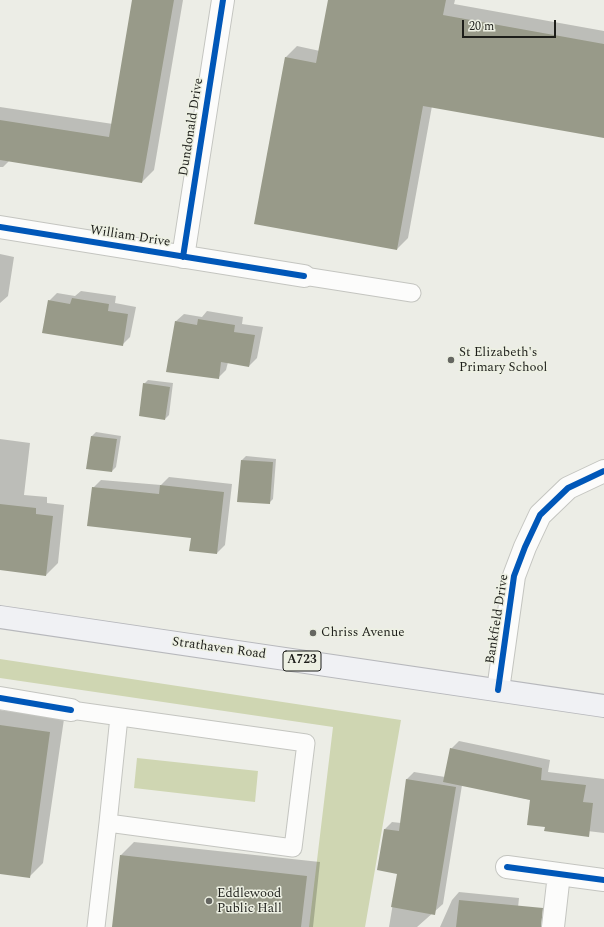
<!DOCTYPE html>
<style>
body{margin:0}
#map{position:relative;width:604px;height:927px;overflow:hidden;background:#ecede6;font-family:Spectral,serif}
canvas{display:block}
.scale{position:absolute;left:462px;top:20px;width:94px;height:18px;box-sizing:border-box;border:2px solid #1d1e1a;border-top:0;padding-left:5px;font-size:12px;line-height:14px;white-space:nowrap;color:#1d1e1a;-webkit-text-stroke:3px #edf0e3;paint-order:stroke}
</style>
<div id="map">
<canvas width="604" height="927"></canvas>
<div class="scale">20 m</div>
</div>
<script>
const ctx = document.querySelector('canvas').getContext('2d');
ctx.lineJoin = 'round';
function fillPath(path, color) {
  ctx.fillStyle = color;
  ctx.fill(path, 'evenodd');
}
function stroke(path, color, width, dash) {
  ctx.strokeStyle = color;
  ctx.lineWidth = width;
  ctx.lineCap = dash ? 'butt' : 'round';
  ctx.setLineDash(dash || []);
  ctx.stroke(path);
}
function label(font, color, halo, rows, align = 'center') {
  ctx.font = font + ' Spectral,serif';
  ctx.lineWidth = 3;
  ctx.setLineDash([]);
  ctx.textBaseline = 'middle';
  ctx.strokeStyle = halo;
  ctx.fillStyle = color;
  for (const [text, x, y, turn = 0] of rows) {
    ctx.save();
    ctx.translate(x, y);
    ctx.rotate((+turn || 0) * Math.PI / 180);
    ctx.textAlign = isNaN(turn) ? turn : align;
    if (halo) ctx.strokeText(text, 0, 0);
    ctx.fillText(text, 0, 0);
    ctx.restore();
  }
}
fillPath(new Path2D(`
 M 0,659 L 401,720 L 365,927 L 309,927 L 333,727 L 0,678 Z
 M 137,758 L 258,771 L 255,802 L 134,788 Z`), '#cfd6b2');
fillPath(new Path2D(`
 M 133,0 L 183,0 L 154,170 L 142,182 L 10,160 L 3,167 L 0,167 L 0,107 L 113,124 Z
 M 329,0 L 455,0 L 454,4 L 604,31 L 604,137 L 432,106 L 408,238 L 397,249 L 285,58 L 297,46 L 320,51 Z
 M 0,254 L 14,257 L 8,296 L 0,303 Z
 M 81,291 L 116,296 L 115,303 L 136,307 L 130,337 L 122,345 L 49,301 L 57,293 L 75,296 Z
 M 207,311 L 243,317 L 242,324 L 263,327 L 257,358 L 249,366 L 228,362 L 226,370 L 218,378 L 175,322 L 184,314 L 202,317 Z
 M 148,380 L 173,383 L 169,415 L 165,419 L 144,384 Z
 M 96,432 L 121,436 L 116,467 L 112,471 L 87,468 L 92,436 Z
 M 0,439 L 30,443 L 24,495 L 47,497 L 47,503 L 64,505 L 58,563 L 46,575 L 0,569 Z
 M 246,456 L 276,459 L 273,499 L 269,503 L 242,460 Z
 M 169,477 L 232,484 L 225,545 L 217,553 L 192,537 L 93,488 L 101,480 L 161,485 Z
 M 0,710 L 64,719 L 43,863 L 29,877 L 0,873 Z
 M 459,741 L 550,760 L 548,772 L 604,779 L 604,833 L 546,826 L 531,800 L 462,785 L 443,904 L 417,927 L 389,927 L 398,873 L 385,829 L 392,822 L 401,823 L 407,779 L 414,772 L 445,777 L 451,749 Z
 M 134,842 L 320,862 L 313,927 L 113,927 L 121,855 Z
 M 459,892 L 519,898 L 516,927 L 440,927 L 452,900 Z`), '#0003');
fillPath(new Path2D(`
 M 132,0 L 174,0 L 142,183 L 0,160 L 0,120 L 109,137 Z
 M 328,0 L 446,0 L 443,15 L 604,44 L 604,138 L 423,106 L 397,250 L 254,224 L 285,57 L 316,63 Z
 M 72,298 L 109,304 L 108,311 L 128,314 L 123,346 L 42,333 L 48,300 L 70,304 Z
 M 198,319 L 235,325 L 234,332 L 255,335 L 249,367 L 221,362 L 219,379 L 166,372 L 175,321 L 197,325 Z
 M 143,383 L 170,387 L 165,420 L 139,416 Z
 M 91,436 L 117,439 L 112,472 L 86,469 Z
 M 241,460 L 273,462 L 270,504 L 237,502 Z
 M 160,485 L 224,492 L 217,554 L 189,551 L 191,538 L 87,526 L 92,487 L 159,494 Z
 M 0,504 L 36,508 L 36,514 L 53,516 L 46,576 L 0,570 Z
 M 0,725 L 50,732 L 30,878 L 0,874 Z
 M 450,748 L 542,768 L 541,780 L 586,785 L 583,802 L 593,803 L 589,837 L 544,831 L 545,827 L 527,825 L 530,800 L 443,782 Z
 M 406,779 L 456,787 L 435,915 L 391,907 L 397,874 L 377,870 L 384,829 L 399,831 Z
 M 120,855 L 307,876 L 301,927 L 112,927 Z
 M 459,900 L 543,908 L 541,927 L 456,927 Z`), '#989a89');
const lane = new Path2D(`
 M 304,276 L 412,293
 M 71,710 L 306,743 L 293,848 L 108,823
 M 96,927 L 108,823 L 119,717`);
const street = new Path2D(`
 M 0,227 L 304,276
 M 183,257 L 223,0
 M 498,690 L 514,576 L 525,547 L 540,515 L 568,488 L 604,471
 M 0,698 L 71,710
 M 507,867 L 604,880
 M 553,927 L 559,874`);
const primary = new Path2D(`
 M 0,617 L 604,706`);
stroke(lane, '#c4c5c0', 19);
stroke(street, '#c4c5c0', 24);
stroke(primary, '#b7b8bc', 24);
stroke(lane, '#fcfcfb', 17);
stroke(street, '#fcfcfb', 22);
stroke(primary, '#f0f1f4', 22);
stroke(new Path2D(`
 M 0,227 L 304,276
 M 183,257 L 223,0
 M 498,690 L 514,576 L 525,547 L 540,515 L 568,488 L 604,471
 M 0,698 L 71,710
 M 507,867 L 604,880`), '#0057b8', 6);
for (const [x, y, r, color] of [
 [451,360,4,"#656661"],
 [313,633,4,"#656661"],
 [209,901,4,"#656661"]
]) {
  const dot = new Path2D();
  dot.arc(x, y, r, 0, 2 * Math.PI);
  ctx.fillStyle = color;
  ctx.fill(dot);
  stroke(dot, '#edf0e3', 1.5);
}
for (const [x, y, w] of [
 [302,661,38]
]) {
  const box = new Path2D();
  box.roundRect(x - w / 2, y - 10, w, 20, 3);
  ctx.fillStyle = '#edf0e3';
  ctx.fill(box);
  stroke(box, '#1d1e1a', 1);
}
label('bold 12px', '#1d1e1a', null, [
 ["A723",302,661]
]);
label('13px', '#1d1e1a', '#edf0e3', [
 ["Dundonald Drive",192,127,-81],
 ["William Drive",130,237,9],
 ["Bankfield Drive",498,619,-81],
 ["Strathaven Road",219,649,8]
]);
label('13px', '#1d1e1a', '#edf0e3', [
 ["St Elizabeth's",459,353],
 ["Primary School",459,368],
 ["Chriss Avenue",321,633],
 ["Eddlewood",217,894],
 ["Public Hall",217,909]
], 'left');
</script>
